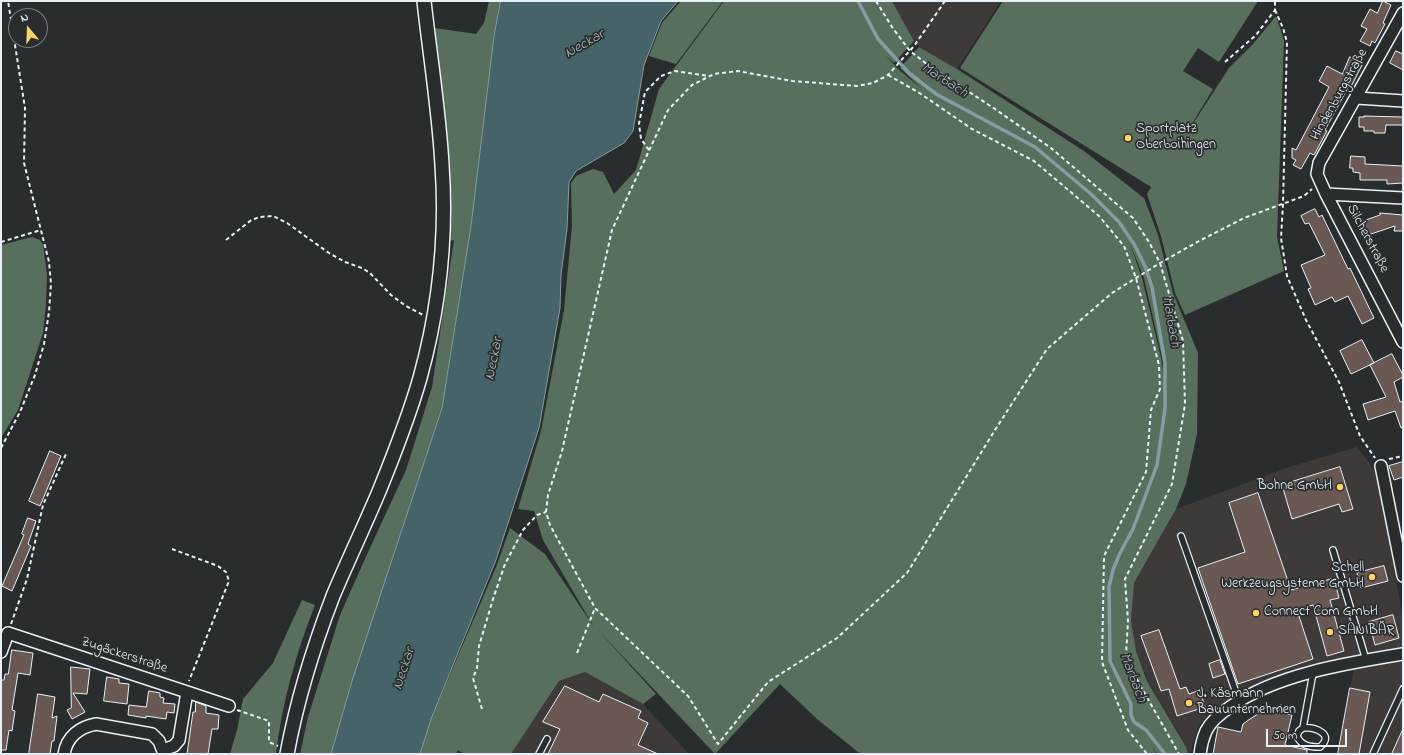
<!DOCTYPE html>
<meta charset="utf-8">
<style>
body{margin:0}
#map{position:relative;width:1404px;height:755px;overflow:hidden;background:#2a2d2e;font-family:"Indie Flower",sans-serif}
canvas{display:block}
.frame{position:absolute;inset:0;border:2px solid #e8f1f8;pointer-events:none}
.north{position:absolute;left:8px;top:8px;width:40px;height:40px;box-sizing:border-box;background:#2a2d2e;border:1px solid #767b7f;border-radius:50%;rotate:341deg;font-size:11px;font-weight:700;line-height:16px;text-align:center;color:#e8f1f8}
.north::after{content:'';display:block;margin:auto;width:14px;height:18px;background:#ffd166;clip-path:polygon(50% 0,100% 100%,50% 72%,0 100%)}
.scale{position:absolute;left:1266px;top:729px;width:81px;height:18px;box-sizing:border-box;border:2px solid #e8f1f8;border-top:0;padding-left:5px;font-size:12px;line-height:14px;white-space:nowrap;color:#e8f1f8;-webkit-text-stroke:3px #2a2d2e;paint-order:stroke}
</style>
<div id="map">
<canvas width="1404" height="755"></canvas>
<div class="frame"></div>
<div class="north">N</div>
<div class="scale">50 m</div>
</div>
<script>
const ctx = document.querySelector('canvas').getContext('2d');
ctx.lineJoin = 'round';
function fillPath(path, color) {
  ctx.fillStyle = color;
  ctx.fill(path, 'evenodd');
}
function stroke(path, color, width, dash) {
  ctx.strokeStyle = color;
  ctx.lineWidth = width;
  ctx.lineCap = dash ? 'butt' : 'round';
  ctx.setLineDash(dash || []);
  ctx.stroke(path);
}
function label(font, color, halo, rows, align = 'center') {
  ctx.font = font + ' "Indie Flower",sans-serif';
  ctx.lineWidth = 3.5;
  ctx.setLineDash([]);
  ctx.textBaseline = 'middle';
  ctx.strokeStyle = halo;
  ctx.fillStyle = color;
  for (const [text, x, y, turn = 0] of rows) {
    ctx.save();
    ctx.translate(x, y);
    ctx.rotate((+turn || 0) * Math.PI / 180);
    ctx.textAlign = isNaN(turn) ? turn : align;
    if (halo) ctx.strokeText(text, 0, 0);
    ctx.fillText(text, 0, 0);
    ctx.restore();
  }
}
fillPath(new Path2D(`
 M 892,1 L 1001,1 L 957,69 L 919,47 L 914,41 Z
 M 1357,447 L 1374,469 L 1380,487 L 1403,620 L 1403,647 L 1333,662 L 1270,679 L 1231,698 L 1211,711 L 1198,727 L 1190,754 L 1188,754 L 1186,746 L 1148,681 L 1136,651 L 1131,620 L 1134,583 L 1176,509 L 1286,468 Z
 M 1403,660 L 1403,754 L 1338,754 L 1354,668 Z
 M 585,672 L 643,704 L 689,754 L 511,754 L 559,681 Z`), '#3d3a39');
fillPath(new Path2D(`
 M 489,1 L 501,1 L 494,36 L 471,226 L 442,408 L 352,681 L 331,754 L 300,754 L 308,717 L 340,615 L 369,550 L 406,470 L 432,387 L 454,240 L 448,241 L 442,112 L 435,28 L 476,34 L 484,23 Z
 M 681,1 L 723,1 L 676,64 L 649,56 L 662,23 Z
 M 724,1 L 892,1 L 914,41 L 894,63 L 886,56 L 898,69 L 922,89 L 900,68 L 919,47 L 957,69 L 1084,151 L 1144,198 L 1158,235 L 1173,293 L 1198,353 L 1197,434 L 1186,484 L 1176,509 L 1134,583 L 1131,620 L 1136,651 L 1147,681 L 1186,747 L 1188,754 L 1157,754 L 1152,746 L 1156,754 L 863,754 L 858,752 L 817,719 L 780,684 L 715,754 L 596,628 L 656,694 L 643,704 L 585,672 L 559,681 L 511,754 L 464,754 L 458,750 L 456,754 L 420,754 L 431,719 L 496,567 L 510,528 L 545,554 L 594,627 L 543,540 L 534,511 L 518,509 L 541,431 L 564,310 L 572,226 L 571,183 L 576,176 L 593,169 L 603,172 L 614,194 L 636,170 L 659,89 ZM 1130,244 L 1144,278 L 1163,362 L 1163,374 L 1162,362 L 1142,278 Z
 M 1003,1 L 1258,1 L 1219,62 L 1198,48 L 1183,71 L 1213,89 L 1181,142 L 1229,68 L 1253,44 L 1276,16 L 1284,40 L 1277,237 L 1284,271 L 1185,315 L 1175,293 L 1161,236 L 1147,194 L 1151,187 L 960,68 Z
 M 32,237 L 40,240 L 43,245 L 47,274 L 46,304 L 43,333 L 18,410 L 1,438 L 1,245 Z
 M 302,600 L 315,605 C 296,653 282,703 276,754 L 230,754 L 237,730 L 243,699 L 273,663 Z`), '#576f5c');
const water = new Path2D(`
 M 501,1 L 678,1 L 661,21 L 644,65 L 633,131 L 624,143 L 576,171 L 569,182 L 567,229 L 561,275 L 560,308 L 539,428 L 496,560 L 431,719 L 420,754 L 331,754 L 352,681 L 442,408 L 471,226 L 494,36 Z`);
fillPath(water, '#456368');
stroke(water, '#869ca2', 1);
stroke(new Path2D(`
 M 858,1 L 878,39 L 909,73 L 936,94 L 1035,147 L 1091,194 L 1119,222 L 1134,244 L 1145,266 L 1152,287 L 1165,363 L 1165,409 L 1157,465 L 1133,529 L 1120,553 L 1113,570 L 1109,587 L 1110,661 L 1131,704 L 1131,715 L 1134,722 L 1146,730 L 1165,754`), '#869ca2', 3.5);
const building = new Path2D(`
 M 1383,1 L 1391,5 L 1383,23 L 1385,24 L 1375,43 L 1372,41 L 1370,46 L 1360,41 L 1367,29 L 1361,26 L 1370,9 L 1377,13 Z
 M 1396,51 L 1403,54 L 1403,70 L 1390,63 Z
 M 1350,57 L 1363,63 L 1352,85 L 1350,84 L 1325,130 L 1327,131 L 1314,155 L 1310,153 L 1301,169 L 1293,165 L 1296,160 L 1292,158 L 1292,148 L 1296,150 L 1329,87 L 1319,81 L 1327,66 L 1342,74 Z
 M 1364,116 L 1403,117 L 1403,125 L 1386,125 L 1385,133 L 1374,133 L 1374,131 L 1364,131 L 1364,127 L 1359,127 L 1359,117 L 1364,117 Z
 M 1351,156 L 1365,157 L 1365,164 L 1403,166 L 1403,183 L 1387,184 L 1387,180 L 1360,180 L 1360,173 L 1353,172 L 1353,168 L 1350,168 Z
 M 1315,209 L 1319,217 L 1322,215 L 1348,269 L 1350,268 L 1374,318 L 1362,324 L 1348,296 L 1335,302 L 1332,297 L 1315,305 L 1308,289 L 1311,288 L 1301,265 L 1325,255 L 1309,223 L 1305,224 L 1301,216 Z
 M 1380,213 L 1403,215 L 1403,231 L 1394,231 L 1395,226 L 1365,236 L 1360,222 L 1380,215 Z
 M 1362,340 L 1374,363 L 1351,374 L 1340,351 Z
 M 1392,354 L 1403,375 L 1403,377 L 1394,382 L 1400,402 L 1403,401 L 1403,427 L 1401,428 L 1395,411 L 1368,420 L 1363,404 L 1386,397 L 1370,365 Z
 M 50,451 L 61,456 L 40,506 L 29,501 Z
 M 1403,462 L 1403,477 L 1394,480 L 1389,466 Z
 M 1340,467 L 1353,509 L 1342,512 L 1339,504 L 1292,519 L 1282,485 Z
 M 1258,493 L 1291,590 L 1334,578 L 1339,598 L 1330,600 L 1344,651 L 1327,656 L 1313,605 L 1297,610 L 1313,659 L 1238,684 L 1198,568 L 1245,552 L 1229,503 Z
 M 28,518 L 36,521 L 28,544 L 31,546 L 12,591 L 2,586 L 24,535 L 22,534 Z
 M 1384,566 L 1388,581 L 1361,588 L 1357,573 Z
 M 1393,615 L 1399,638 L 1375,645 L 1369,622 Z
 M 1159,630 L 1180,689 L 1186,687 L 1189,694 L 1200,690 L 1205,707 L 1177,716 L 1169,689 L 1161,691 L 1141,636 Z
 M 12,650 L 33,653 L 30,675 L 18,673 L 12,710 L 15,711 L 12,731 L 9,730 L 6,750 L 1,750 L 1,680 L 4,680 L 5,674 L 8,674 Z
 M 1220,660 L 1225,674 L 1213,678 L 1209,664 Z
 M 71,667 L 90,669 L 87,694 L 73,693 L 85,712 L 72,719 L 67,710 L 71,708 Z
 M 107,677 L 119,679 L 119,683 L 129,684 L 127,704 L 104,701 Z
 M 565,686 L 599,702 L 603,694 L 641,711 L 638,718 L 648,723 L 638,745 L 658,754 L 548,754 L 560,729 L 543,722 Z
 M 1350,688 L 1370,692 L 1359,754 L 1338,754 Z
 M 149,691 L 160,693 L 160,697 L 164,698 L 163,703 L 175,704 L 174,713 L 167,712 L 166,719 L 146,716 L 146,718 L 128,715 L 129,705 L 146,707 Z
 M 38,694 L 55,697 L 52,718 L 57,716 L 54,741 L 52,741 L 50,754 L 29,754 Z
 M 196,702 L 206,706 L 206,713 L 219,715 L 218,729 L 212,729 L 208,754 L 187,754 L 193,712 L 195,712 Z
 M 1281,705 L 1279,712 L 1292,715 L 1285,745 L 1307,750 L 1307,754 L 1213,754 L 1218,727 L 1241,732 L 1243,724 L 1250,719 L 1261,712 Z
 M 1403,729 L 1403,754 L 1392,754 Z`);
fillPath(building, '#6a5953');
stroke(building, '#e8f1f8', 1);
const service = new Path2D(`
 M 1181,536 L 1239,701
 M 1333,550 L 1366,660
 M 1303,728 C 1315,727 1335,734 1320,747 C 1310,747 1301,746 1297,736 L 1299,731 L 1303,728 L 1313,673
 M 539,754 L 547,739
 M 1373,754 L 1403,689`);
const minor = new Path2D(`
 M 1403,13 L 1319,163 L 1317,174 L 1326,194 L 1403,342
 M 1357,98 L 1403,101
 M 1326,194 L 1403,198
 M 1381,466 L 1403,576
 M 1,652 L 8,633 L 187,692 L 179,740 L 174,746 L 163,750
 M 187,692 L 229,706
 M 64,754 C 67,736 80,727 96,724 L 152,734 L 159,741 L 164,754
 M 1200,754 C 1201,746 1203,738 1206,731 C 1211,721 1221,713 1230,707 C 1276,674 1348,663 1403,654`);
const tertiary = new Path2D(`
 M 287,754 C 297,700 313,648 333,596 C 348,560 365,525 380,489 C 395,452 409,416 420,378 C 439,309 447,236 442,165 C 439,110 430,56 424,1`);
stroke(service, '#e8f1f8', 8);
stroke(minor, '#e8f1f8', 14);
stroke(tertiary, '#e8f1f8', 16);
stroke(new Path2D(`
 M 876,1 L 892,27 L 910,51 L 928,65 L 992,107 L 1051,148 L 1133,218 L 1149,242 L 1160,263 L 1183,341 L 1185,404 L 1172,484 L 1125,579 L 1128,621 L 1126,655 L 1135,676 L 1179,754
 M 945,1 L 914,46 L 888,75 L 873,83 L 857,86 L 792,81 L 738,71 L 714,74 L 692,85 L 668,110 L 612,230 L 562,451 L 548,495 L 546,512 L 550,525 L 595,608 L 688,696 L 718,744 L 768,682 L 837,638 L 907,573 L 995,430 L 1047,349 L 1112,293 L 1160,263 L 1199,241 L 1244,218 L 1304,196 L 1312,189
 M 1275,10 L 1283,28 L 1287,42 L 1283,204 L 1281,238 L 1287,276 L 1306,320 L 1339,382 L 1360,436 L 1375,458
 M 1225,62 L 1256,35 L 1275,10 L 1275,1
 M 888,75 L 921,94 L 972,129 L 1034,161 L 1099,216 L 1124,246 L 1136,278 L 1159,365 L 1160,389 L 1151,410 L 1146,472 L 1104,556 L 1102,662 L 1128,730 L 1147,754
 M 649,150 L 641,139 L 639,124 L 645,92 L 661,76 L 675,71 L 709,76
 M 226,240 L 250,221 L 259,217 L 273,216 L 287,223 L 329,253 L 345,262 L 362,268 L 370,273 L 391,295 L 406,306 L 423,315
 M 1,242 L 41,230
 M 1,448 L 20,412 L 35,375 L 44,344 L 49,312 L 51,284 L 49,262 L 24,163 L 25,108 L 8,1
 M 1389,459 L 1403,456
 M 172,549 L 218,566 L 226,572 L 229,581 L 189,681
 M 11,624 L 27,579 L 43,505 L 66,454
 M 577,653 L 595,608
 M 482,709 L 473,678 L 477,668 L 479,646 L 493,599 L 505,564 L 523,530 L 537,515 L 546,512
 M 237,710 L 269,721 L 269,742 L 278,746`), '#e8f1f8', 2, [4, 3]);
stroke(service, '#2a2d2e', 5.5);
stroke(minor, '#2a2d2e', 11);
stroke(tertiary, '#2a2d2e', 13);
for (const [x, y, r, color] of [
 [1128,138,4,"#ffd166"],
 [1340,487,4,"#ffd166"],
 [1372,577,4,"#ffd166"],
 [1256,613,4,"#ffd166"],
 [1330,632,4,"#ffd166"],
 [1189,703,4,"#ffd166"]
]) {
  const dot = new Path2D();
  dot.arc(x, y, r, 0, 2 * Math.PI);
  ctx.fillStyle = color;
  ctx.fill(dot);
  stroke(dot, '#2a2d2e', 1.5);
}
label('14px', '#e8f1f8', '#2a2d2e', [
 ["Hindenburgstraße",1340,95,-61],
 ["Silcherstraße",1367,239,62],
 ["Zugäckerstraße",124,656,18]
]);
label('14px', '#e8f1f8', '#2a2d2e', [
 ["Sportplatz",1136,130],
 ["Oberboihingen",1136,146],
 ["Bohne GmbH",1332,487,"right"],
 ["Schell",1364,569,"right"],
 ["Werkzeugsysteme GmbH",1364,585,"right"],
 ["Connect Com GmbH",1264,613],
 ["SANIBÄR",1338,632],
 ["J. Käsmann",1197,695],
 ["Bauunternehmen",1197,711]
], 'left');
label('italic 15px', '#a7b8be', '#2a2d2e', [
 ["Neckar",585,45,-30],
 ["Marbach",944,81,33],
 ["Marbach",1170,322,80],
 ["Neckar",495,359,-79],
 ["Neckar",405,669,-72],
 ["Marbach",1132,678,69]
]);
</script>
